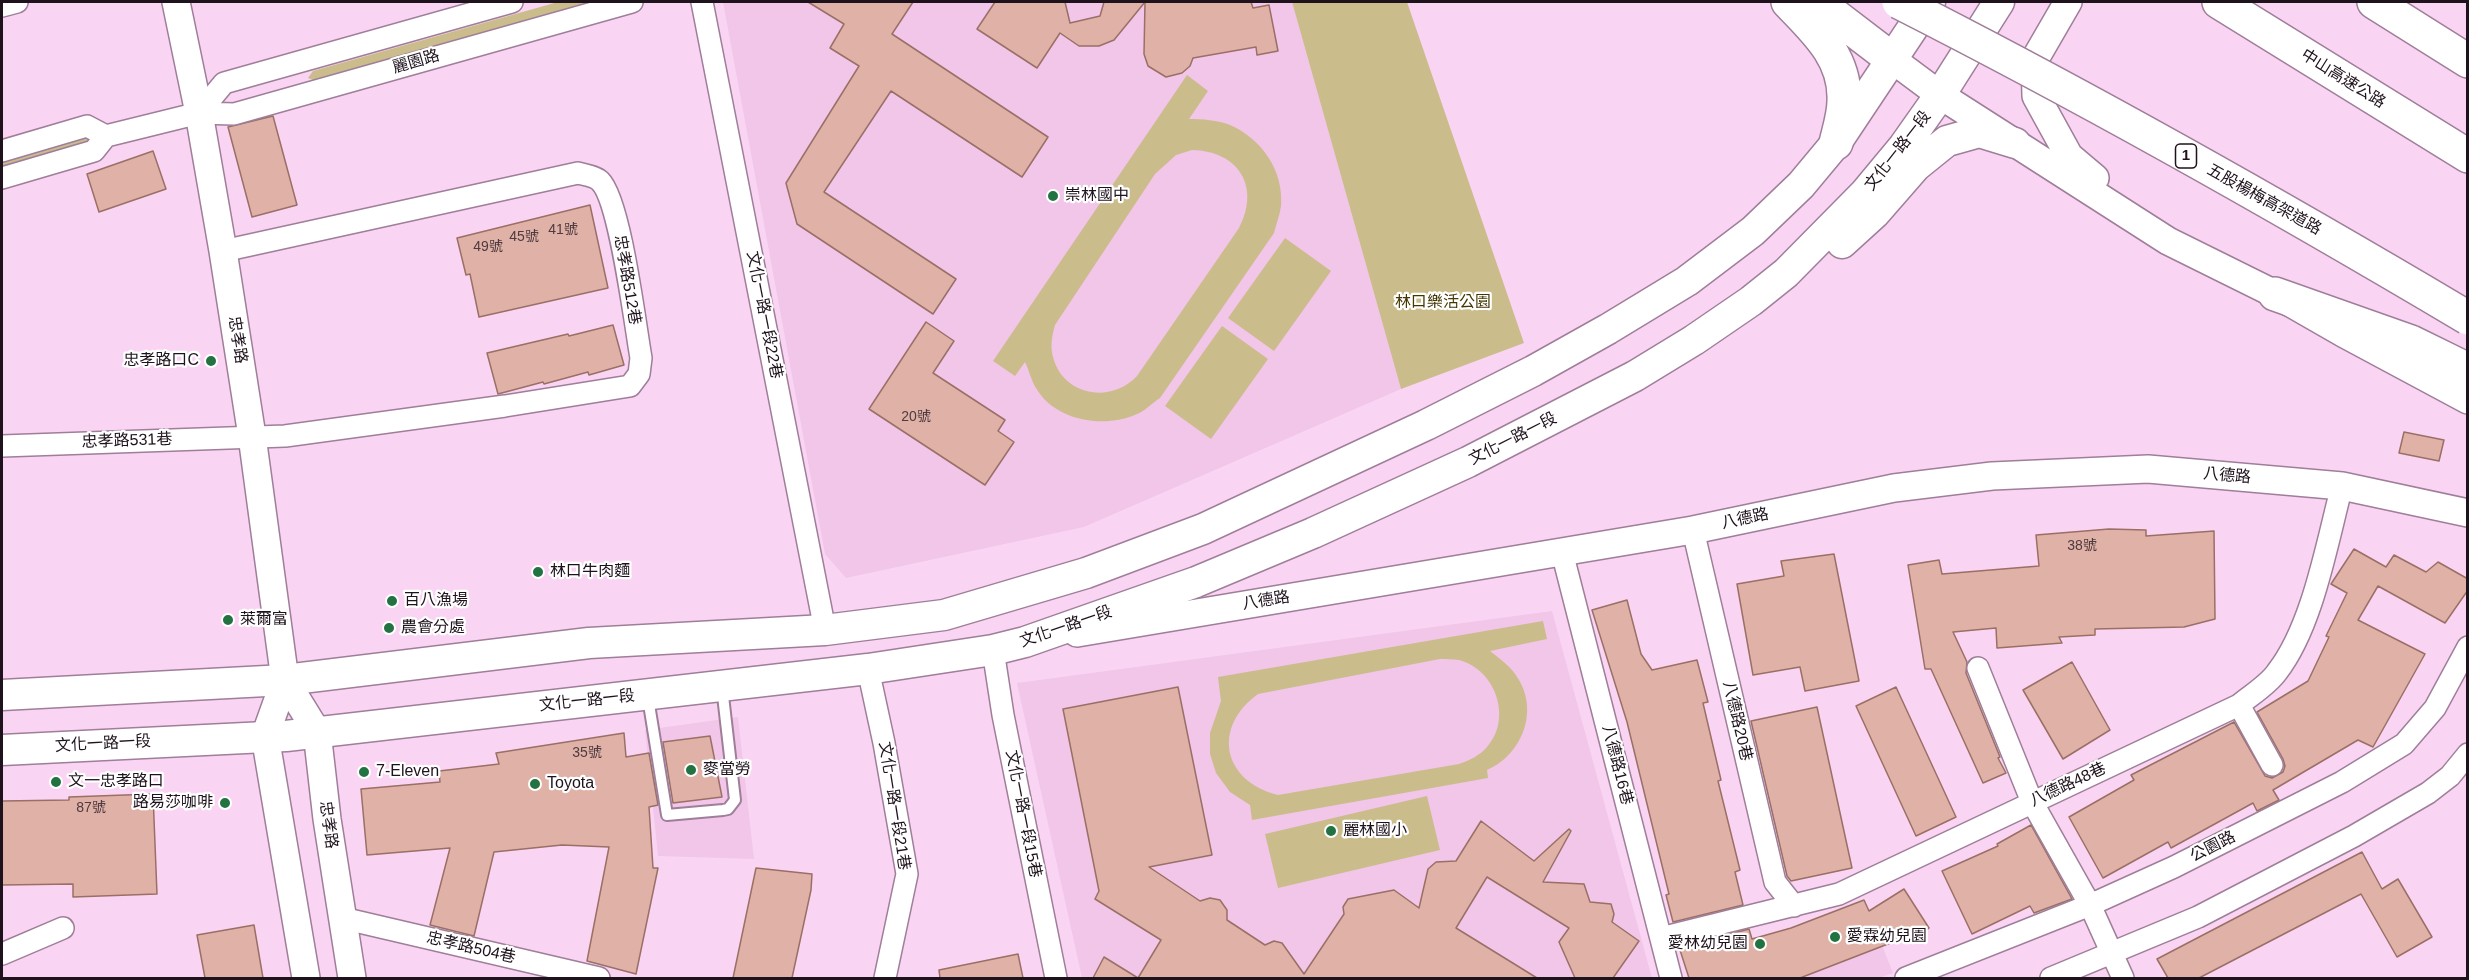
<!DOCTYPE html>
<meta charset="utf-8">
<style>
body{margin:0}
#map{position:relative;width:2469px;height:980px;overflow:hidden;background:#fad5f3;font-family:Helvetica,sans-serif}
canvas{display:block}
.frame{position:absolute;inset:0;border:3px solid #1e121c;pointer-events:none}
</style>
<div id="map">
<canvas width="2469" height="980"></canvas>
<div class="frame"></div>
</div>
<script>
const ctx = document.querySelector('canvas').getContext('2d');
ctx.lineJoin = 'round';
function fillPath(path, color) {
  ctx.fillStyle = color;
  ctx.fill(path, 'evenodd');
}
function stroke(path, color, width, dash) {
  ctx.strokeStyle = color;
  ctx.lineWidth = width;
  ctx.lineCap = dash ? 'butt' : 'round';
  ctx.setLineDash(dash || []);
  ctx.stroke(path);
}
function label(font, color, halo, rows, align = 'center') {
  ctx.font = font + ' Helvetica,"Noto Sans TC",sans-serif';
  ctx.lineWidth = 4.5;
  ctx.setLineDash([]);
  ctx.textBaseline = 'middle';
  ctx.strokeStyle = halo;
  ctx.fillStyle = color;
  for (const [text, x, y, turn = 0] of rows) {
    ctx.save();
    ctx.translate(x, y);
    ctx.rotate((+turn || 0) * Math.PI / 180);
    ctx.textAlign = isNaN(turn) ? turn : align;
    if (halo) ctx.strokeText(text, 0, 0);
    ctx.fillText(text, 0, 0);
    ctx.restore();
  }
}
fillPath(new Path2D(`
 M 723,2 L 1292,2 L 1401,389 L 1084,527 L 846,578 L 825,554 Z
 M 1552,611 L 1652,978 L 1082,978 L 1017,683 Z
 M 738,717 L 754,859 L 658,856 L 645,730 Z
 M 1864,900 L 1893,973 L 1879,978 L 1808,978 L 1788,929 Z`), '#f1c6e9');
fillPath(new Path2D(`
 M 558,2 L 593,2 L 316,81 L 308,78 L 313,71 Z
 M 1292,2 L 1407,2 L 1524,343 L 1401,389 Z
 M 1187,75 L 1208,91 L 1189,119 C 1202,119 1218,120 1230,125 C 1262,139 1284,171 1281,206 C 1280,215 1276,224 1274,233 L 1160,398 C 1152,403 1145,411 1137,414 C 1104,429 1055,421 1036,388 C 1031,380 1029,370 1025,362 L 1015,376 L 993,361 ZM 1192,150 C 1238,151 1261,186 1239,228 L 1137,376 C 1111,404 1063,396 1053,357 C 1050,346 1052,336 1055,325 L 1155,174 L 1176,155 Z
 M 85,138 L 91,140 L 87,145 L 2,170 L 2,160 Z
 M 1285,238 L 1331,271 L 1274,351 L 1228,318 Z
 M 1222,326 L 1268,359 L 1211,439 L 1165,406 Z
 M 1543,621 L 1547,639 L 1490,651 C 1501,660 1512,667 1519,680 C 1539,714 1520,756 1487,770 L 1488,778 L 1252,820 L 1250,805 L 1230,792 L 1216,773 L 1210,754 L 1210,733 L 1221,701 L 1218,677 ZM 1440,659 C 1446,659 1453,659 1459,660 C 1495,669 1513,718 1487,747 C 1479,756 1470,760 1459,764 L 1278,795 C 1222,781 1212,727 1258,694 Z
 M 1427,796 L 1440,850 L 1278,888 L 1265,834 Z`), '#cbbc8c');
const building = new Path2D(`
 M 808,2 L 913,2 L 892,34 L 1048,137 L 1022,177 L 891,91 L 824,192 L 956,279 L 933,314 L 797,224 L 786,183 L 859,66 L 830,48 L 844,24 Z
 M 995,2 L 1065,2 L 1070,23 L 1100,16 L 1104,2 L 1251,2 L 1253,8 L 1269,5 L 1278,51 L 1257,55 L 1256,47 L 1193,58 L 1190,66 L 1182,73 L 1166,77 L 1148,66 L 1144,54 L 1145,2 L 1114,40 L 1099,46 L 1079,46 L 1060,33 L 1037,68 L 977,29 Z
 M 273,116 L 297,205 L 252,217 L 228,127 Z
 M 153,151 L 166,189 L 99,212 L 87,174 Z
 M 590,205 L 608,288 L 479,317 L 470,274 L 466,275 L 457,238 Z
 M 926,322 L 954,341 L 933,373 L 1005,420 L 998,431 L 1014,442 L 985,485 L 869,409 Z
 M 613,325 L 624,365 L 589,375 L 588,372 L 544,384 L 543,382 L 498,394 L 487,353 L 568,334 L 569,336 Z
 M 2404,432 L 2444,440 L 2439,461 L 2399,453 Z
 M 2109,529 L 2146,530 L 2146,536 L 2214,531 L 2215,619 L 2184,627 L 2095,629 L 2095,635 L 2059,637 L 2062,643 L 1997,648 L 1996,628 L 1953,632 L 1967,662 L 1966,673 L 2000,757 L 1998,758 L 2006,773 L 1983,783 L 1931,669 L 1925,669 L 1908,565 L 1939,560 L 1942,574 L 2039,566 L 2036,535 Z
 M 2354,549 L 2386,567 L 2394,555 L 2426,572 L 2438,562 L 2468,579 L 2468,590 L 2445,623 L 2378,586 L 2358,620 L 2425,654 L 2373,747 L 2358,740 L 2273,790 L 2279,800 L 2257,811 L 2253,803 L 2171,848 L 2168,842 L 2103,878 L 2069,817 L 2134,780 L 2131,775 L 2234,722 L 2265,776 L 2272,778 L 2283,772 L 2285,766 L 2283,759 L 2257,712 L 2308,681 L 2329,637 L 2326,636 L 2347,593 L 2331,584 Z
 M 1834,554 L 1859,681 L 1805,691 L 1800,667 L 1753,675 L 1737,584 L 1784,576 L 1781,561 Z
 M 1627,600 L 1641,654 L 1652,670 L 1697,660 L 1708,702 L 1703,703 L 1721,780 L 1718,781 L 1740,870 L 1735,872 L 1743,905 L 1673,922 L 1666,895 L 1669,894 L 1627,722 L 1592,610 Z
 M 2072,662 L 2110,730 L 2063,759 L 2023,690 Z
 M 1178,687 L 1212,855 L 1149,867 L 1200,901 L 1210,898 L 1220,900 L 1227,910 L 1227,920 L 1265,945 L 1274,941 L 1282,943 L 1304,974 L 1344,914 L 1343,907 L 1348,899 L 1394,890 L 1419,908 L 1428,869 L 1436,862 L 1456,861 L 1481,821 L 1534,861 L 1569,829 L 1571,831 L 1543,882 L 1584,884 L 1590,902 L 1611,904 L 1614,914 L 1612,922 L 1639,941 L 1613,978 L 1575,978 L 1559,942 L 1569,928 L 1487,877 L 1456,928 L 1537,978 L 1093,978 L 1104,957 L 1138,978 L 1161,940 L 1095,899 L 1099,891 L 1063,709 Z
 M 1896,687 L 1956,817 L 1916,836 L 1856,706 Z
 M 1817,707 L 1852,868 L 1791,881 L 1787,876 L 1751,721 Z
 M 624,733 L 626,757 L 649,753 L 658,805 L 649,807 L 653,868 L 658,868 L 636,974 L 587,961 L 609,847 L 562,845 L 494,852 L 474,936 L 430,925 L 450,848 L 367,855 L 361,789 L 440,782 L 439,771 L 499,764 L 496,753 Z
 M 710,736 L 722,797 L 673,803 L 663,742 Z
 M 153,794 L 157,894 L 73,897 L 73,884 L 2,885 L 2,801 L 69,800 L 69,797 Z
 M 2031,825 L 2072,899 L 2034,913 L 2030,906 L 1972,934 L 1942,871 L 1998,846 L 1997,844 Z
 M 2362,852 L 2382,889 L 2398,879 L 2432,937 L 2397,957 L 2361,894 L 2199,978 L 2168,978 L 2157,959 Z
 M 756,868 L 812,874 L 811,890 L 792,978 L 733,978 Z
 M 1904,889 L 1929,928 L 1909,941 L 1906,937 L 1800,978 L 1689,978 L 1679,947 L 1749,929 L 1752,939 L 1791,928 L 1864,900 L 1869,911 Z
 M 254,925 L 263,978 L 205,978 L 197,935 Z
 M 1018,954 L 1023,978 L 940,978 L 939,970 Z`);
fillPath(building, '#e0b2a7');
stroke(building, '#9a6f66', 1.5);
const service = new Path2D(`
 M 648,698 L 667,815 L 723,810 L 728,809 L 735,800 L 722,687`);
const minor = new Path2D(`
 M 702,2 L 825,630
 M 2,6 L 17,2
 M 199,113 L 224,83 L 512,2
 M 2,151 L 87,126 L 106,136
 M 2,178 L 94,151 L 106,136 L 199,113 L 234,114 L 632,2
 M 2,446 L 285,436 L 505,406 L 630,386 L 639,374 L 641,358 C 635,324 620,200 600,181 C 595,176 585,175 578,173 L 223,251
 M 1693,530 L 1775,882 L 1794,906
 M 1562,552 L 1671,978
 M 993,650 L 1003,715 L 1056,978
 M 1978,668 L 2032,802 L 2090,905 L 2123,978
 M 868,669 L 884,743 L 907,874 L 885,978
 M 2239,705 L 2272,765
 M 342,918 L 599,978
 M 1661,938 L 1839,894 L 2239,705 C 2251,695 2268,685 2277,672 C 2313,626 2327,542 2342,486
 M 2,954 L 63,928
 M 1906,978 L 2090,905 L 2174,867 L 2342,782 L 2404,744 L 2435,708 L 2468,647
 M 2051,978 L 2198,917 L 2354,836 L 2428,793 L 2450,776 L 2468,754`);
const tertiary = new Path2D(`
 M 176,2 L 199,113 L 223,251 L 252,436 L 285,680 L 317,732 L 327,819 L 352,978
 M 2068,2 L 2035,59 L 2036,96 L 2069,156 L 2095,178
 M 1893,60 L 1940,95 L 2168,241 L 2275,294 L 2343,333 L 2468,400
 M 1077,633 L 1693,530 L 1894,488 L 1992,476 L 2148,469 L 2342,486 L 2468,513
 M 285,680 L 265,736 L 306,978`);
const secondary = new Path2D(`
 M 1842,243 L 1875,213 L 1916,166 L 1947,141 L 1979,132 L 2015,143
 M 2,695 L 285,680 L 589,643 L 825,630 L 944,615 L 1086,573 L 1203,529 L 1426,425 L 1533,371 L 1608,329 L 1687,281 L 1753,231 L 1801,185 L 1836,143 L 1930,2
 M 2,750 L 286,736 L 868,669 L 993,650 L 1025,642 L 1196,582 L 1313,533 L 1468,462 L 1635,376 L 1694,340 L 1751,301 L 1786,273 L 1865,193 L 1904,146 L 1940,95 L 1999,2`);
const motorway = new Path2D(`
 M 1788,2 C 1816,31 1846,58 1844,101 C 1844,115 1839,130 1836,143
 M 1817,2 L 1893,60
 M 2219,2 L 2468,156
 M 2374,2 L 2468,61
 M 2275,294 L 2411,342 L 2468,370`);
stroke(service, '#9f7e99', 14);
stroke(minor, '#9f7e99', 24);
stroke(tertiary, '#9f7e99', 30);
stroke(secondary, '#9f7e99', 33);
stroke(motorway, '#9f7e99', 36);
stroke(service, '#fff', 10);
stroke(minor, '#fff', 21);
stroke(tertiary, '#fff', 27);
stroke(secondary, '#fff', 30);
stroke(motorway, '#fff', 33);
const motorwayBridge = new Path2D(`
 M 1899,2 C 2092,100 2281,207 2468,318`);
stroke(motorwayBridge, '#9f7e99', 36, []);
stroke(motorwayBridge, '#fff', 33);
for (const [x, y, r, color] of [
 [1053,196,6,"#237241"],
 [211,361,6,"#237241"],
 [538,572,6,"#237241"],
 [392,601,6,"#237241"],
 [228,620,6,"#237241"],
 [389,628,6,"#237241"],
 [691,770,6,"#237241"],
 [364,772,6,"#237241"],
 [56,782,6,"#237241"],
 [535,784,6,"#237241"],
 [225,803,6,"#237241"],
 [1331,831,6,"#237241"],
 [1835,937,6,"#237241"],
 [1760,944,6,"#237241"]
]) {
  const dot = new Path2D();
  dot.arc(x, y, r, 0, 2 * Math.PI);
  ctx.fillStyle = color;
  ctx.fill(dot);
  stroke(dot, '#fff', 2);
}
label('14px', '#4e3a3f', null, [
 ["41號",563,230],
 ["45號",524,237],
 ["49號",488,247],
 ["20號",916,417],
 ["38號",2082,546],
 ["35號",587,753],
 ["87號",91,808]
]);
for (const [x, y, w] of [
 [2186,156,21]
]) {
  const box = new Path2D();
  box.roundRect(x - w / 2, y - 12, w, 24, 4.5);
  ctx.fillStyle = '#fff';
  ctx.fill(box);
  stroke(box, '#1e121c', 1.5);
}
label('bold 15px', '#1e121c', null, [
 ["1",2186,156]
]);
label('16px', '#1e121c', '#fff', [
 ["麗園路",416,62,-16],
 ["中山高速公路",2343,79,32],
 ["文化一路一段",1898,151,-52],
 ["五股楊梅高架道路",2264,200,29],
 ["忠孝路512巷",627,280,80],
 ["文化一路一段22巷",764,315,79],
 ["忠孝路",237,340,81],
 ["文化一路一段",1513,439,-27],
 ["忠孝路531巷",127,441,-2],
 ["八德路",2227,476,5],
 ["八德路",1745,519,-12],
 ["八德路",1266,601,-9],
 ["文化一路一段",1066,627,-19],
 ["文化一路一段",587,701,-6],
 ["八德路20巷",1737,721,77],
 ["文化一路一段",103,744,-3],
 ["八德路16巷",1617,765,76],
 ["八德路48巷",2068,785,-25],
 ["文化一路一段21巷",894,806,81],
 ["文化一路一段15巷",1023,814,79],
 ["忠孝路",328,825,82],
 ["公園路",2213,847,-27],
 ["忠孝路504巷",471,948,13]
]);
label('16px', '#1e121c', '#fff', [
 ["崇林國中",1065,196],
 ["忠孝路口C",199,361,"right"],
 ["林口牛肉麵",550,572],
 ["百八漁場",404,601],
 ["萊爾富",240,620],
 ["農會分處",401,628],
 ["麥當勞",703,770],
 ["7-Eleven",376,772],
 ["文一忠孝路口",68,782],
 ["Toyota",547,784],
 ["路易莎咖啡",213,803,"right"],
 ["麗林國小",1343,831],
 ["愛霖幼兒園",1847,937],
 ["愛林幼兒園",1748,944,"right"]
], 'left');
label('16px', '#453704', '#fff', [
 ["林口樂活公園",1443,303]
]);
</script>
